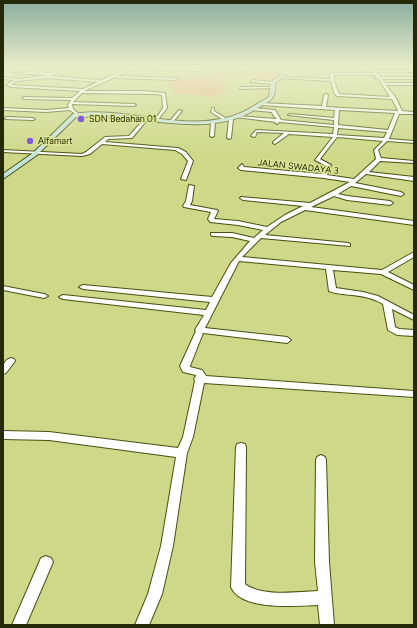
<!DOCTYPE html>
<style>
body{margin:0}
#map{position:relative;width:417px;height:628px;overflow:hidden;background:#ced888;font-family:Figtree,sans-serif}
canvas{display:block}
.frame{position:absolute;inset:0;border:4px solid #262908;pointer-events:none}
</style>
<div id="map">
<canvas width="417" height="628"></canvas>
<div class="frame"></div>
</div>
<script>
const ctx = document.querySelector('canvas').getContext('2d');
ctx.lineJoin = 'round';
function fillPath(path, color) {
  ctx.fillStyle = color;
  ctx.fill(path, 'evenodd');
}
function stroke(path, color, width, dash) {
  ctx.strokeStyle = color;
  ctx.lineWidth = width;
  ctx.lineCap = dash ? 'butt' : 'round';
  ctx.setLineDash(dash || []);
  ctx.stroke(path);
}
function label(font, color, halo, rows, align = 'center') {
  ctx.font = font + ' Figtree,sans-serif';
  ctx.lineWidth = 3;
  ctx.setLineDash([]);
  ctx.textBaseline = 'middle';
  ctx.strokeStyle = halo;
  ctx.fillStyle = color;
  for (const [text, x, y, turn = 0] of rows) {
    ctx.save();
    ctx.translate(x, y);
    ctx.rotate((+turn || 0) * Math.PI / 180);
    ctx.textAlign = isNaN(turn) ? turn : align;
    if (halo) ctx.strokeText(text, 0, 0);
    ctx.fillText(text, 0, 0);
    ctx.restore();
  }
}
fillPath(new Path2D(`
 M 216,67 L 292,67 L 288,71 L 279,70 L 277,73 L 283,73 L 275,79 L 229,77 L 220,81 L 226,88 L 222,93 L 210,97 L 190,93 L 173,93 L 175,88 L 168,87 L 170,82 L 156,81 L 158,78 L 194,79 L 195,76 L 213,76 Z`), '#eeb189');
const street = new Path2D(`
 M 39,67 L 42,67 L 36,72 L 51,73 L 62,67 L 66,67 L 51,76 L 98,80 L 99,81 L 131,67 L 201,69 L 202,67 L 205,67 L 202,71 L 133,69 L 84,91 L 143,91 L 165,93 L 167,108 L 156,122 L 154,121 L 163,108 L 162,95 L 154,94 L 82,93 L 73,102 L 134,104 L 136,105 L 134,106 L 72,104 L 73,109 L 80,115 L 78,116 L 70,110 L 46,112 L 3,110 L 3,108 L 46,110 L 69,108 L 68,105 L 71,100 L 24,99 L 22,98 L 24,97 L 72,98 L 80,91 L 11,87 L 6,85 L 14,80 L 3,79 L 3,77 L 20,79 L 49,75 L 13,73 L 32,72 ZM 47,78 L 98,82 L 83,89 L 11,85 L 17,81 Z
 M 237,67 L 256,67 L 252,70 L 239,70 Z
 M 273,67 L 295,69 L 293,70 Z
 M 318,67 L 321,67 L 321,74 L 318,73 Z
 M 339,67 L 372,67 L 374,70 L 414,70 L 414,72 L 376,72 L 381,77 L 414,77 L 414,79 L 382,79 L 385,83 L 414,83 L 414,85 L 386,85 L 396,98 L 402,111 L 414,112 L 414,114 L 399,114 L 389,139 L 414,141 L 414,143 L 387,141 L 378,150 L 381,158 L 414,161 L 414,163 L 380,161 L 369,172 L 414,177 L 414,181 L 366,174 L 355,183 L 401,192 L 404,194 L 401,196 L 351,186 L 338,194 L 347,196 L 390,201 L 393,203 L 390,205 L 347,200 L 334,196 L 311,207 L 414,221 L 414,225 L 305,210 L 281,222 L 265,235 L 348,243 L 350,244 L 350,246 L 261,238 L 242,257 L 382,270 L 414,252 L 414,257 L 388,272 L 414,285 L 414,290 L 381,274 L 333,270 L 336,288 L 363,292 L 378,296 L 414,315 L 414,320 L 392,309 L 395,327 L 399,329 L 414,330 L 414,336 L 397,335 L 388,330 L 383,304 C 373,298 363,296 352,295 C 344,294 336,294 329,291 L 326,269 L 239,261 L 205,328 L 287,337 L 291,340 L 287,343 L 203,333 L 190,366 L 190,367 L 202,370 L 206,376 L 414,391 L 414,397 L 204,383 L 193,437 L 187,453 L 173,546 L 162,594 L 149,625 L 135,625 L 148,594 L 161,546 L 176,457 L 49,440 L 3,439 L 3,431 L 49,432 L 178,448 L 183,437 L 195,381 L 194,379 L 196,376 L 196,375 L 183,372 L 180,366 L 196,331 L 195,330 L 204,315 L 63,299 L 59,297 L 63,295 L 206,310 L 210,302 L 83,289 L 79,287 L 83,285 L 212,297 L 231,263 L 250,241 L 232,237 L 213,236 L 211,235 L 211,233 L 232,233 L 254,238 L 263,230 L 238,225 L 210,222 L 208,219 L 211,212 L 184,207 L 183,206 L 186,201 L 189,185 L 194,186 L 192,201 L 190,205 L 217,210 L 218,211 L 214,219 L 238,221 L 267,227 L 285,215 L 303,206 L 243,200 L 240,198 L 241,197 L 310,203 L 350,182 L 324,178 L 241,170 L 238,168 L 242,164 L 244,167 L 322,174 L 326,166 L 315,160 L 333,137 L 289,134 L 275,144 L 273,143 L 273,142 L 284,133 L 257,132 L 255,137 L 251,136 L 256,130 L 333,134 L 334,127 L 279,122 L 277,124 L 275,123 L 276,122 L 235,117 L 237,116 L 277,119 L 273,115 L 272,112 L 252,110 L 253,108 L 275,110 L 281,120 L 334,125 L 334,120 L 288,115 L 290,114 L 334,118 L 335,110 L 261,105 L 260,103 L 322,106 L 324,95 L 326,94 L 328,95 L 326,107 L 398,111 L 392,99 L 337,96 L 334,93 L 331,81 L 278,78 L 280,77 L 330,79 L 330,74 L 332,73 L 374,73 L 371,70 L 339,69 L 337,68 ZM 334,75 L 375,75 L 377,77 L 374,78 L 379,79 L 390,97 L 339,94 L 334,80 ZM 339,110 L 395,113 L 388,130 L 338,125 ZM 338,128 L 387,132 L 384,138 L 337,135 ZM 337,137 L 383,141 L 374,150 L 376,159 L 354,179 L 327,175 L 331,165 L 320,159 Z
 M 3,69 L 5,71 L 3,72 Z
 M 118,76 L 176,78 L 178,79 L 176,80 L 117,78 Z
 M 252,80 L 273,82 L 275,83 L 273,84 L 251,82 Z
 M 241,87 L 273,87 L 275,88 L 240,89 Z
 M 212,108 L 214,108 L 214,111 L 227,119 L 227,121 L 225,121 L 211,112 Z
 M 179,110 L 182,111 L 172,123 L 170,123 L 170,121 Z
 M 6,117 L 33,118 L 35,119 L 33,120 L 5,119 Z
 M 145,118 L 148,119 L 132,138 L 108,139 L 105,142 L 178,148 L 186,152 L 193,161 L 186,180 L 181,179 L 188,161 L 182,154 L 175,150 L 102,144 L 90,154 L 82,156 L 3,152 L 3,150 L 82,154 L 86,152 L 105,137 L 129,136 Z
 M 231,118 L 233,119 L 231,138 L 229,139 L 227,138 L 229,119 Z
 M 213,121 L 215,122 L 214,136 L 212,137 L 210,136 L 211,122 Z
 M 3,286 L 44,294 L 48,296 L 44,298 L 3,290 Z
 M 11,358 L 14,359 L 15,361 L 6,373 L 3,374 C 3,367 3,360 11,358 Z
 M 241,443 L 245,444 L 246,447 L 245,584 C 261,597 298,592 318,591 L 315,562 L 316,460 L 317,457 L 321,455 L 325,457 L 326,460 L 329,562 L 334,625 L 320,625 L 318,605 C 297,606 241,611 231,587 L 236,447 L 237,444 Z
 M 46,556 L 51,558 L 53,562 L 26,625 L 12,625 L 41,558 Z`);
const secondary = new Path2D(`
 M 291,67 L 296,67 L 275,83 C 276,100 271,100 258,108 C 213,137 157,119 107,117 C 97,116 87,117 76,117 L 37,155 L 3,179 L 3,174 L 33,153 L 73,114 C 123,106 175,130 225,118 C 241,115 255,105 269,97 L 271,82 Z`);
stroke(street, '#4a5011', 2);
stroke(secondary, '#4a5011', 2);
fillPath(street, '#fff');
fillPath(secondary, '#c4e5dd');
const sky = ctx.createLinearGradient(0, 0, 0, 155);
sky.addColorStop(0, '#89ae9e');
sky.addColorStop(0.43, '#e9edc9');
sky.addColorStop(1, '#e9edc900');
ctx.fillStyle = sky;
ctx.fillRect(0, 0, 417, 155);
for (const [x, y, r, color] of [
 [81,119,4,"#835dd8"],
 [30,141,4,"#835dd8"]
]) {
  const dot = new Path2D();
  dot.arc(x, y, r, 0, 2 * Math.PI);
  ctx.fillStyle = color;
  ctx.fill(dot);
  stroke(dot, '#dbe594', 1.5);
}
label('9px', '#262908', '#dbe594', [
 ["SDN Bedahan 01",89,119],
 ["Alfamart",38,141]
], 'left');
label('9px', '#262908', '#dbe594', [
 ["JALAN SWADAYA 3",298,167,6]
]);
</script>
